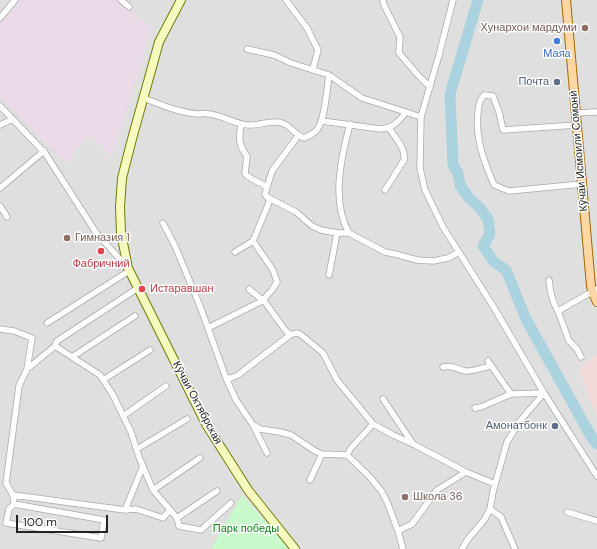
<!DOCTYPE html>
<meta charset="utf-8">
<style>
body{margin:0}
#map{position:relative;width:597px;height:549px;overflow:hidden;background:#f2efe9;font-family:"DM Sans",sans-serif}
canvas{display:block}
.scale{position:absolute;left:16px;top:515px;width:92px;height:18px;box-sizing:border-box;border:2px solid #222;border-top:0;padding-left:5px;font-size:12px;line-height:14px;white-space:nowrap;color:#222;-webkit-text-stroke:3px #fff;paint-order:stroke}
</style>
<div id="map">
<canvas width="597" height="549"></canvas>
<div class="scale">100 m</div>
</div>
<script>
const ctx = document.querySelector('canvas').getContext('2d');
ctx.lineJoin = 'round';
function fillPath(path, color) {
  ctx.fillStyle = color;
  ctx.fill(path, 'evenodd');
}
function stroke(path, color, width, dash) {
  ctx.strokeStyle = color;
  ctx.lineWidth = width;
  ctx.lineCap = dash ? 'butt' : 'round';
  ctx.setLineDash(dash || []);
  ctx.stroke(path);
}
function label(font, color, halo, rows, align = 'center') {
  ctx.font = font + ' "DM Sans",sans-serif';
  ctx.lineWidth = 3;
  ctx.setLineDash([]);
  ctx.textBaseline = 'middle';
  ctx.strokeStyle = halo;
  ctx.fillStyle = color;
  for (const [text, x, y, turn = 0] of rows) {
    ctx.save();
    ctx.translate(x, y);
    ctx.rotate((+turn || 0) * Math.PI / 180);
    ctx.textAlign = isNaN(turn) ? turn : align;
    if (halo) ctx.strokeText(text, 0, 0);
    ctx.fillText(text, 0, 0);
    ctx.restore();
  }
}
fillPath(new Path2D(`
 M 0,0 L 597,0 L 597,549 L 0,549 Z`), '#e0dfdf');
fillPath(new Path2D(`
 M 597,354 L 597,417 L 579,369 Z`), '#f2dad9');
fillPath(new Path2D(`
 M 19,0 L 118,0 L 152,28 L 112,156 L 89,135 L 66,163 L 0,95 L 0,21 Z`), '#ebdbe8');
fillPath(new Path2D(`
 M 242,495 L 289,549 L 211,549 Z`), '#c8facc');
stroke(new Path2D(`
 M 478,0 L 450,94 L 453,165 L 458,173 L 460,185 L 469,198 L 479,207 L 488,219 L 490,234 L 483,246 L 494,262 L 506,270 L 526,319 L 592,438 L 597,444`), '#aad3df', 11);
const street = new Path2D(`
 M 121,0 L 129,7
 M 286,0 L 307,28 L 318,50 L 313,69
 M 383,0 L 384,5 L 400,37 L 399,53 L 417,74 L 430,87
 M 453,0 L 439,55 L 421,117 L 420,168 L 425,190 L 443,227 L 493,306 L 544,393 L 597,476
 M 0,18 L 15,0
 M 247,49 L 274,55 L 291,63 L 329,75 L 362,98 L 421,117
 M 144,98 C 161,105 178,112 197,114 C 201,114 205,113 209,114 C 222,115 234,124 248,125 C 259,126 271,119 282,123 C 291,126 295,135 304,138 C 309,136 313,134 317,130 C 325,120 327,88 329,75
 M 0,106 L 45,153 L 97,234 L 128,268
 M 576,113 L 597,112
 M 322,121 L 380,129 C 392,128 398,123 405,113
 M 241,124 C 239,138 238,145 247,156 L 245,173 L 247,176 L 267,187
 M 0,125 L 13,119
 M 577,125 L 503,130 L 499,112 L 493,96 L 484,95 C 479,101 479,105 478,112 C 475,139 484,161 494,185 L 509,191 L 582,184
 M 0,188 L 44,151
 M 385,190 L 404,160 C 406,148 395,138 389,128
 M 267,197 L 296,212 L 312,226 L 321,230 L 337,233 L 349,233 L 385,252 L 395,254 L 417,260 L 433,261 L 448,258 L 459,252
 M 0,206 L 7,217
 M 163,223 L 175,246 L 200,306 L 226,378 L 236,400 L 253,425 L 260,429 L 280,432 L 291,435 L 315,451 L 322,454 L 347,455 L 370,477 L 382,492 L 388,504 L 398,531
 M 349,233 C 331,202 341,157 350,124
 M 235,252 L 253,241
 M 329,275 L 337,233
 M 549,280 C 550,291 552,302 558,311 L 597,289
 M 138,288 L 57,341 L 55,346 L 100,375 L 113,395 L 131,432 L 139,457 L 153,490 L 177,518 L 179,526 L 201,530 L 231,503
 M 249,289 L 265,302 L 285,330 L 290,335 L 296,333 L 300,334 L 323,353 L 337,380 L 373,424 L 393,435 L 413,444 L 466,472
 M 558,311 L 569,341 L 577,349 L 581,357
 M 47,323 L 129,271
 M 208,328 L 262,301 L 272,290 L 277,282 L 273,270 L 253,241 L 268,205 L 269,200 L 265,194 L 272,171 L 298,136
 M 0,329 L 14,331 L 32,338 L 27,369
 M 72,357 L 135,316
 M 488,361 L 511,394
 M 443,367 C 454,365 456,369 465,371 C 473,372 484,367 491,366
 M 226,378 L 231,378 L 238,375 L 290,335
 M 103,380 L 150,350
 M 383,399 L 413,444
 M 475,408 L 481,407 L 511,394 L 544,393
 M 123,416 L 166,386
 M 253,425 L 267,453
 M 137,449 L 187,419
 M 347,455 L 351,448 L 373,424
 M 310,480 L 322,454
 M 153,490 L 200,458
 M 13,495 L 125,510 L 136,509 L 163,518 L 169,511
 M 14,504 L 104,520 L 101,538 L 6,523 L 9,509 Z
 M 14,504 L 13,495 L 6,483 L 19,386 L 27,369 L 55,346
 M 490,509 L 501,517 L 515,549
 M 125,510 L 143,466
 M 567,512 L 597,521
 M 177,518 L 217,491
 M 403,549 L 398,531 L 412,524 L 437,490 L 466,472 L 495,484
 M 462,549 L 468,539 L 485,519 L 490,509 L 493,492 L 507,442 L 520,421 L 544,393`);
const secondary = new Path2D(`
 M 181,0 L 159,42 L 132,139 L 122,178 L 120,207 L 121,233 L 128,268 L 206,424 L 248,490 L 295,549`);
const primary = new Path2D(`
 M 566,0 L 591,286 L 592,291 L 597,302`);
stroke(street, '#a9a9a9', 7);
stroke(secondary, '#707d05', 10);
stroke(primary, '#a06b00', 10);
stroke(street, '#fff', 5.5);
stroke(secondary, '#f7fabf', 8);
stroke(primary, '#fcd6a4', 8);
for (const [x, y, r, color] of [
 [585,28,4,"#8d6e63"],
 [557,41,4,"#3f7fe0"],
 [557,82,4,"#5c6f8a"],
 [67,238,4,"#8d6e63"],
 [101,251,4,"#e0444e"],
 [142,289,4,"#e0444e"],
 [555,426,4,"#5c6f8a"],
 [405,497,4,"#8d6e63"]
]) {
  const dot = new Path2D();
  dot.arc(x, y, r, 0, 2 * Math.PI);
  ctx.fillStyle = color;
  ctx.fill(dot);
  stroke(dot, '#fff', 1.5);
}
label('11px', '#785e54', '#fff', [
 ["Хунархои мардуми",577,28,"right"],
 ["Гимназия 1",75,238],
 ["Школа 36",413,497]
], 'left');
label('11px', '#366cbe', '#fff', [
 ["Маяа",557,54]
]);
label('11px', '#4e5e75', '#fff', [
 ["Почта",549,82],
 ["Амонатбонк",547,426]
], 'right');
label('11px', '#222', '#fff', [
 ["Кӯчаи Исмоили Сомонӣ",579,151,-95],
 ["Кӯчаи Октябрская",197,403,62]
]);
label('11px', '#be3a42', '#fff', [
 ["Фабричний",101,264],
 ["Истаравшан",150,289,"left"]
]);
label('11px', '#0c8416', '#fff', [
 ["Парк победы",246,529]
]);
</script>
